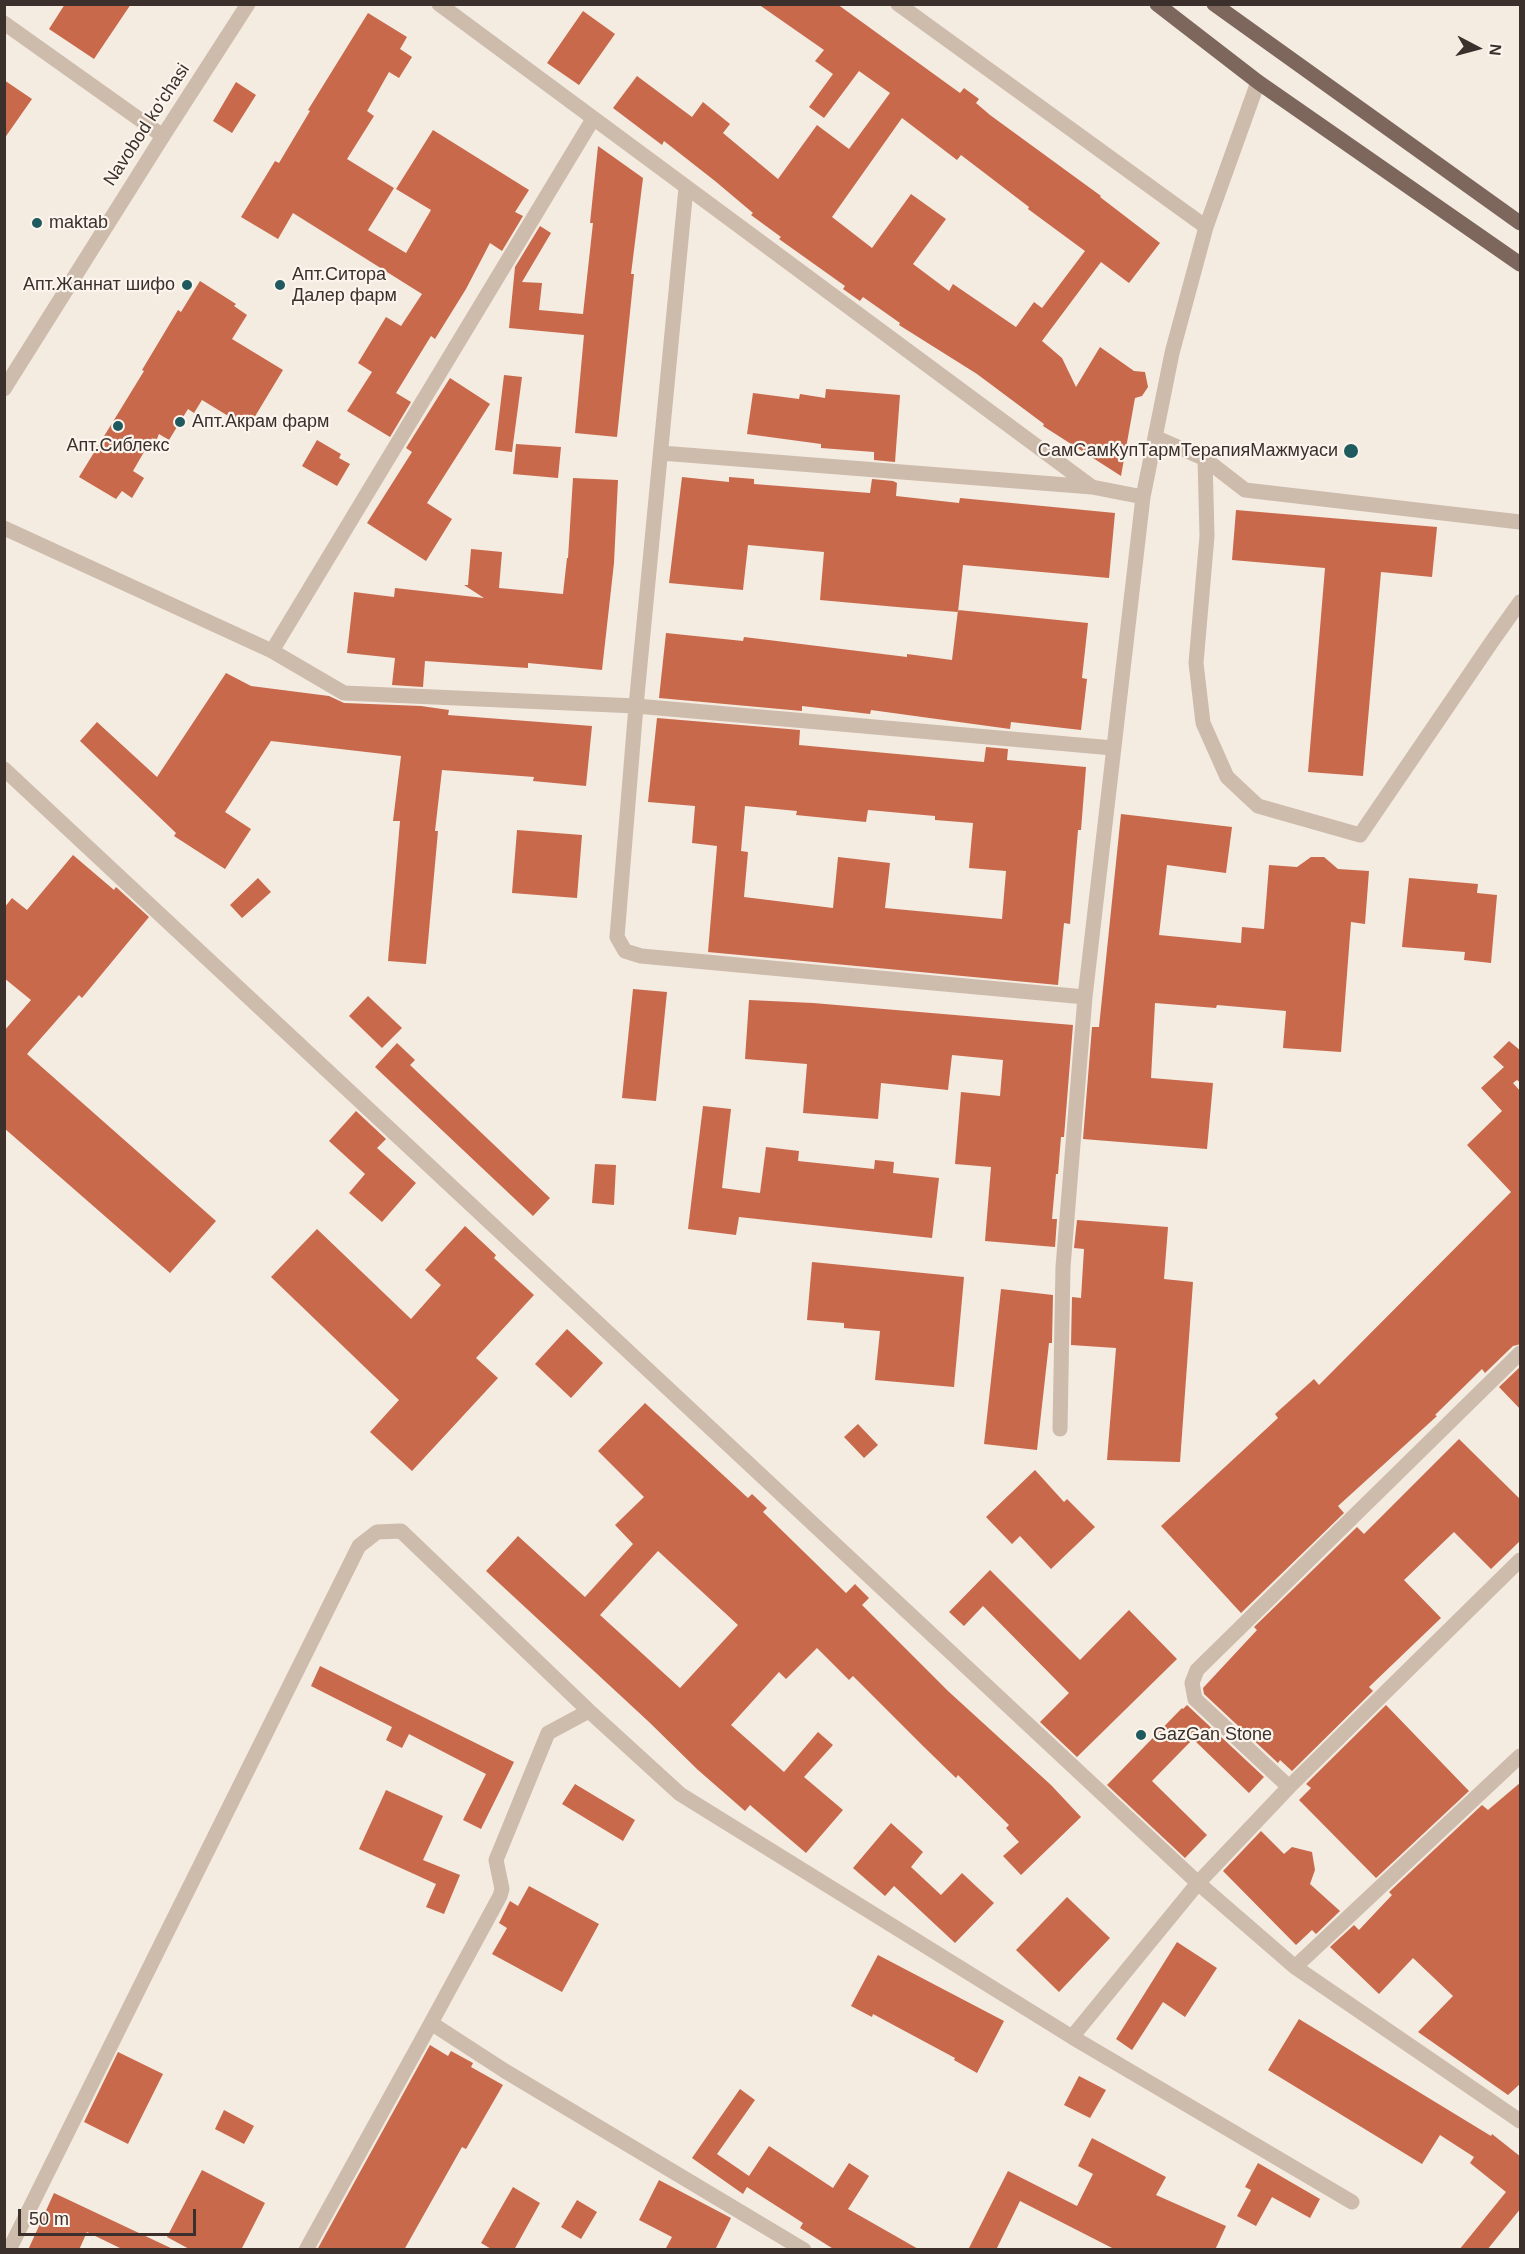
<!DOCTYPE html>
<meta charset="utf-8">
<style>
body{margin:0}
#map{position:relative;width:1525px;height:2254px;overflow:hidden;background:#f4ebe1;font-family:Arial,sans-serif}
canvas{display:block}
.frame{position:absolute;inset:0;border:6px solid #3b302b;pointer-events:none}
.north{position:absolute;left:1447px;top:18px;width:60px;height:60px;-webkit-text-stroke:4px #fbf5ee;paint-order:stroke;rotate:96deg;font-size:16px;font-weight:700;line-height:24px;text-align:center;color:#3b302b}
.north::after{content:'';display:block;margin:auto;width:21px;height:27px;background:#3b302b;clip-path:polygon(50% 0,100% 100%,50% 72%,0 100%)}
.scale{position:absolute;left:18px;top:2209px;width:178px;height:27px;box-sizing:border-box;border:3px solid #3b302b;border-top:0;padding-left:8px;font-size:18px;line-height:21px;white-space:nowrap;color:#3b302b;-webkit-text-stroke:4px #fbf5ee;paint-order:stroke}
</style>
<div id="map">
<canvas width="1525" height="2254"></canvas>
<div class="frame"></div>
<div class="north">N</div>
<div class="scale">50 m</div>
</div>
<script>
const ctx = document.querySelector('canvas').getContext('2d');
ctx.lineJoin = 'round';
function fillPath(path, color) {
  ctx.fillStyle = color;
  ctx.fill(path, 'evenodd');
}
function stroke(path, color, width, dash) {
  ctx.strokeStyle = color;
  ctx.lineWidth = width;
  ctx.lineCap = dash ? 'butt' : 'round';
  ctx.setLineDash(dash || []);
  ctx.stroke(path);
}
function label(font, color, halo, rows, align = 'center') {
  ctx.font = font + ' Arial,sans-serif';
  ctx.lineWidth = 4.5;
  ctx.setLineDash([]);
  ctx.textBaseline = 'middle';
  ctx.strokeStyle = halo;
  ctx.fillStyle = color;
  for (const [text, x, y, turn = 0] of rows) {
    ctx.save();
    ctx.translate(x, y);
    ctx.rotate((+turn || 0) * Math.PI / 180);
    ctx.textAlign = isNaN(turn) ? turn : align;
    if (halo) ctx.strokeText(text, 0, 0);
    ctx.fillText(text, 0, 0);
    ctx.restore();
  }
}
fillPath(new Path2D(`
 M 65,4 L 131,4 L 94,59 L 49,29 Z
 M 758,4 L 837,4 L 960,93 L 964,88 L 979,99 L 976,103 L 990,115 L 1101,196 L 1100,197 L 1160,243 L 1129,283 L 1101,262 L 1042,341 L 1062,358 L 1076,387 L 1100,347 L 1134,371 L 1145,372 L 1148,387 L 1142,396 L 1135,398 L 1121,476 L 1043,426 L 1044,424 L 977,374 L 899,325 L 900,323 L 863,297 L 860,301 L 843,289 L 845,286 L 779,239 L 781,237 L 751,215 L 753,213 L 715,181 L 664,141 L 662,145 L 613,108 L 637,76 L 692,117 L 703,102 L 730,124 L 723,133 L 778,179 L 817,125 L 849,149 L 890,93 L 859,71 L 824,118 L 809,107 L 833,74 L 815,61 L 824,50 ZM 902,118 L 957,160 L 961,155 L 1029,207 L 1028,209 L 1085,251 L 1042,308 L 1034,302 L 1016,327 L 953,284 L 949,291 L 913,264 L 946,219 L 911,194 L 872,248 L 832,217 Z
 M 583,11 L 615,34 L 579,85 L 547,63 Z
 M 368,13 L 407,37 L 400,49 L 412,57 L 399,78 L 389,72 L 367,111 L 374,116 L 347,159 L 394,188 L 368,230 L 406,253 L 431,210 L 396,189 L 433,130 L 529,190 L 515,212 L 523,216 L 502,251 L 490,243 L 466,289 L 435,339 L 431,336 L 396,393 L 411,402 L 390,437 L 347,411 L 372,372 L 358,363 L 386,317 L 401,326 L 422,294 L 293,213 L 278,239 L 241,217 L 275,161 L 279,163 L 310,111 L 308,110 Z
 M 4,80 L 32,99 L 4,139 Z
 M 236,82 L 256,95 L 232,133 L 213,121 Z
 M 598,146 L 643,178 L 631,274 L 634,274 L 617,437 L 575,433 L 584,335 L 509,328 L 515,267 L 540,226 L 551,233 L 522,282 L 542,283 L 539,310 L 583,314 L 593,223 L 590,223 Z
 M 200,281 L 236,304 L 234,306 L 247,315 L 232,339 L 283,370 L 248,428 L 202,400 L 194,413 L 188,409 L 169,440 L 159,434 L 156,441 L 152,438 L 133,471 L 144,478 L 132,498 L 122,491 L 116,499 L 79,477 L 144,371 L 142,370 L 178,310 L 181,312 Z
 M 504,375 L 522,377 L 512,452 L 495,450 Z
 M 450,378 L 490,404 L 427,503 L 452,519 L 426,561 L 367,523 L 412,452 L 406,448 Z
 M 826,389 L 900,395 L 895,462 L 874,460 L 874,452 L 821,448 L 821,444 L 747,434 L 753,393 L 799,399 L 800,394 L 825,398 Z
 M 317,440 L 341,454 L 339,458 L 350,464 L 337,486 L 302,466 Z
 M 516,444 L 561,447 L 558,478 L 513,474 Z
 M 682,477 L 729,482 L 729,477 L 754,479 L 754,484 L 870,493 L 872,479 L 893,481 L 897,483 L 896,496 L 959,503 L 960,498 L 1115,513 L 1109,578 L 963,565 L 958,612 L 897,607 L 820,600 L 824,552 L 748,545 L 743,590 L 669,583 Z
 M 573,478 L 618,480 L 614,563 L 602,670 L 528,663 L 528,668 L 425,661 L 423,687 L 392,685 L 395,658 L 347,653 L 354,592 L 394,597 L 395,588 L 484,598 L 464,585 L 468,585 L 471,549 L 502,552 L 499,588 L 563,594 L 567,558 L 568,558 Z
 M 1236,510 L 1437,527 L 1432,577 L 1381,572 L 1363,776 L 1308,772 L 1325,568 L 1232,560 Z
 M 958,610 L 1088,623 L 1082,678 L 1087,679 L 1081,730 L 1011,722 L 1010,729 L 871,710 L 870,714 L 802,706 L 802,711 L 659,698 L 666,633 L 743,641 L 744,637 L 907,657 L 907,654 L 952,660 Z
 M 226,673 L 251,686 L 329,696 L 344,703 L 421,706 L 449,710 L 448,715 L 592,726 L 586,786 L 533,781 L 534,777 L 442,770 L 435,831 L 438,831 L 426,964 L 388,961 L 400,821 L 393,821 L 401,756 L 271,741 L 225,812 L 251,829 L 225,869 L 174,836 L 176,833 L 80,741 L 97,722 L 157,777 Z
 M 657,718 L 800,730 L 799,745 L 984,762 L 986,747 L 1008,749 L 1007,760 L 1086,767 L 1081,830 L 1078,830 L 1070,924 L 1064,923 L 1058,985 L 708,952 L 717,846 L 692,843 L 695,806 L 648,802 ZM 745,806 L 797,811 L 796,815 L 866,822 L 868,810 L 935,816 L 935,820 L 973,823 L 969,868 L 1006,871 L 1002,919 L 885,908 L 890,863 L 838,857 L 833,908 L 744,897 L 748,852 L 741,851 Z
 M 1121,814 L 1232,827 L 1226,873 L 1167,865 L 1159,935 L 1241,943 L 1242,927 L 1264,929 L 1269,865 L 1297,867 L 1311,857 L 1324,857 L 1338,869 L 1369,871 L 1365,924 L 1351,922 L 1341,1052 L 1283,1048 L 1286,1011 L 1217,1005 L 1216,1008 L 1155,1003 L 1151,1078 L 1213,1083 L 1207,1149 L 1083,1139 L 1092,1027 L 1099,1027 Z
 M 517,830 L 582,835 L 577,898 L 512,893 Z
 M 73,855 L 114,890 L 116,887 L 149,917 L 82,998 L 79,995 L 27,1054 L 216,1221 L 170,1273 L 4,1128 L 4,1031 L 31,1000 L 4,978 L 4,908 L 12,898 L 27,910 Z
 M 258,878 L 271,892 L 242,918 L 230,905 Z
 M 1409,878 L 1478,884 L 1477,893 L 1497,895 L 1491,963 L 1464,960 L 1465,952 L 1402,947 Z
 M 633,989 L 667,992 L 656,1101 L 622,1098 Z
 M 368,996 L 402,1028 L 382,1048 L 349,1016 Z
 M 749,1000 L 813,1003 L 1073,1025 L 1064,1137 L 1061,1137 L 1058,1174 L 1056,1174 L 1052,1219 L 1057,1219 L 1055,1247 L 985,1241 L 991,1167 L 955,1164 L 961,1092 L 1000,1096 L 1003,1060 L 952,1055 L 948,1090 L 881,1083 L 878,1119 L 803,1113 L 807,1064 L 745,1059 Z
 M 1509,1041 L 1521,1051 L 1521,1083 L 1517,1080 L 1513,1083 L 1521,1092 L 1521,1344 L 1513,1346 L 1485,1373 L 1482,1369 L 1435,1415 L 1437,1416 L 1338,1506 L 1344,1513 L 1241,1613 L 1161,1526 L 1278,1418 L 1275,1414 L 1314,1379 L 1319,1385 L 1511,1192 L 1467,1145 L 1502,1111 L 1481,1088 L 1504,1067 L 1493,1057 Z
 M 397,1043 L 415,1060 L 410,1065 L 550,1198 L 533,1216 L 375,1067 Z
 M 703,1106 L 731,1109 L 722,1188 L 760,1193 L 766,1147 L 799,1151 L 798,1161 L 874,1169 L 875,1160 L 894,1162 L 893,1173 L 939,1178 L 932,1238 L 739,1217 L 736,1235 L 688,1229 Z
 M 356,1111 L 386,1139 L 377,1148 L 416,1183 L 382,1222 L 349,1193 L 365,1174 L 329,1141 Z
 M 595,1164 L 616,1165 L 614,1205 L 592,1203 Z
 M 1077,1220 L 1168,1227 L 1164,1279 L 1193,1282 L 1180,1462 L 1107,1460 L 1116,1348 L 1071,1345 L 1072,1297 L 1081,1298 L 1084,1249 L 1074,1248 Z
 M 465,1226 L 496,1255 L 494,1258 L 534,1295 L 476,1358 L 498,1378 L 412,1471 L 370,1432 L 399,1400 L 271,1277 L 317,1229 L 411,1319 L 441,1285 L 425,1270 Z
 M 812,1262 L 964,1277 L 954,1387 L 875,1380 L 880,1331 L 844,1328 L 844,1323 L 807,1320 Z
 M 1001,1289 L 1053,1295 L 1052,1343 L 1049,1343 L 1037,1450 L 984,1444 Z
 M 567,1329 L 603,1363 L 571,1398 L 535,1364 Z
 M 1521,1366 L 1521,1410 L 1499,1387 Z
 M 645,1403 L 748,1498 L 752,1494 L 767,1508 L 763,1512 L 846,1593 L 855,1584 L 869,1598 L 862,1605 L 948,1691 L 1051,1785 L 1081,1817 L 1021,1875 L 1003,1856 L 1019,1842 L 1006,1828 L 1009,1825 L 958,1775 L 956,1778 L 923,1746 L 853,1676 L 849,1680 L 817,1648 L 786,1679 L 779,1672 L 731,1725 L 784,1772 L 818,1732 L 833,1745 L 804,1777 L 843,1810 L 806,1853 L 750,1805 L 745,1811 L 698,1770 L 649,1722 L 486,1571 L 518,1536 L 585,1597 L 633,1544 L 615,1525 L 644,1497 L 598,1451 ZM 658,1551 L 738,1625 L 680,1688 L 600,1615 Z
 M 858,1424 L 878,1445 L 864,1458 L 844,1437 Z
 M 1459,1439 L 1521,1500 L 1521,1540 L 1491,1569 L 1454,1532 L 1404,1580 L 1441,1618 L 1369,1687 L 1373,1691 L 1292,1771 L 1280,1760 L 1278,1763 L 1204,1694 L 1203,1688 L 1257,1630 L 1254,1627 L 1357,1527 L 1364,1534 Z
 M 1035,1470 L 1064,1502 L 1067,1499 L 1095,1527 L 1051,1569 L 1020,1536 L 1012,1544 L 986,1517 Z
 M 990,1570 L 1080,1660 L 1129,1610 L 1177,1659 L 1077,1757 L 1040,1722 L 1069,1693 L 983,1606 L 964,1626 L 949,1612 Z
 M 320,1666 L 514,1762 L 481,1829 L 463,1820 L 486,1774 L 409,1734 L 402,1748 L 386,1740 L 392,1727 L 311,1686 Z
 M 1187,1705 L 1264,1777 L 1249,1793 L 1193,1739 L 1152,1781 L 1207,1835 L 1185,1858 L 1107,1785 L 1182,1708 L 1183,1709 Z
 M 1386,1705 L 1469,1791 L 1376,1878 L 1299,1800 L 1311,1788 L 1306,1784 Z
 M 1521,1782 L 1521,2083 L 1508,2095 L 1418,2032 L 1453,1996 L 1413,1958 L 1379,1994 L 1330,1947 L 1354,1925 L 1359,1930 L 1392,1895 L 1389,1892 L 1482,1805 L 1488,1810 Z
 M 575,1784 L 635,1820 L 623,1841 L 562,1804 Z
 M 386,1790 L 443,1816 L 423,1860 L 460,1875 L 444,1914 L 426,1907 L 436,1884 L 359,1849 Z
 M 891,1823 L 923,1852 L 911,1867 L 941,1895 L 962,1873 L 994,1903 L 955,1943 L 894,1886 L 885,1896 L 853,1868 Z
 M 1261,1831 L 1284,1854 L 1292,1847 L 1312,1852 L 1315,1870 L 1310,1884 L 1340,1911 L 1316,1934 L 1312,1930 L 1296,1945 L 1223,1871 Z
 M 529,1886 L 599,1924 L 562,1992 L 492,1954 L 507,1928 L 499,1923 L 510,1901 L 518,1906 Z
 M 1067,1897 L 1110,1938 L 1059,1992 L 1016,1950 Z
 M 1177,1942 L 1217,1968 L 1185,2017 L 1163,2002 L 1132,2050 L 1116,2039 Z
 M 878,1955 L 1004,2021 L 977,2073 L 954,2060 L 955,2058 L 873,2014 L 872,2017 L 851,2006 Z
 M 1299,2019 L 1491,2136 L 1492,2134 L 1521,2157 L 1521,2208 L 1487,2250 L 1459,2250 L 1506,2192 L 1470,2163 L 1474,2157 L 1440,2135 L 1422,2164 L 1268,2070 Z
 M 430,2045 L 448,2056 L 451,2051 L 473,2063 L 471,2067 L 503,2085 L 466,2149 L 462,2147 L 404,2250 L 317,2250 Z
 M 118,2052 L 163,2074 L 128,2144 L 84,2122 Z
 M 1079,2076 L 1106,2090 L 1090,2118 L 1064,2105 Z
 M 740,2089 L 755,2100 L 717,2154 L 749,2176 L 769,2146 L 833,2188 L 849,2163 L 869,2176 L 848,2209 L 920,2250 L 835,2250 L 800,2228 L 803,2223 L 747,2187 L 743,2194 L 692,2158 Z
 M 224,2110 L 254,2126 L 244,2144 L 215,2129 Z
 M 1092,2138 L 1166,2177 L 1156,2195 L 1226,2226 L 1215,2250 L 1116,2250 L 1020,2201 L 996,2250 L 968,2250 L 1008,2171 L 1077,2206 L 1093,2174 L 1078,2166 Z
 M 1258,2163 L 1320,2199 L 1310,2218 L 1272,2197 L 1256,2226 L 1237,2216 L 1251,2190 L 1245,2187 Z
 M 202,2170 L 265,2203 L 241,2250 L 191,2250 L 167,2237 Z
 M 659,2180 L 731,2218 L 715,2250 L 665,2250 L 672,2237 L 639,2220 Z
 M 513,2187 L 540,2203 L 514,2250 L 493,2250 L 481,2243 Z
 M 54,2193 L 175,2250 L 124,2250 L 87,2232 L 79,2250 L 28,2250 Z
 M 577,2200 L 597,2212 L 581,2239 L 561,2227 Z`), '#c8694b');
stroke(new Path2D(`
 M 439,4 L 1092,487 L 1143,497
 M 898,4 L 1206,227
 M 4,23 L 163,136
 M 686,188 L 636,706 L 617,937 L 625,951 L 641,956 L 1085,997
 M 1155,437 L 1205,459 L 1245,490 L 1520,522
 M 661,453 L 1092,487
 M 1205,459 L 1207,536 L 1196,663 L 1203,723 L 1227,777 L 1258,806 L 1360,835 L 1493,640 L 1520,602
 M 4,528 L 272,651 L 344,693 L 636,706 L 1113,748
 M 272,651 L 593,119
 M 4,769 L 1198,1883 L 1295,1967 L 1520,2121
 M 1060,1429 L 1063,1267 L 1085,997 L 1143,497 L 1172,353 L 1206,227 L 1258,82
 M 1289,1787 L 1195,1699 L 1192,1683 L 1197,1670 L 1520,1353
 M 1295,1967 L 1520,1756
 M 431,2023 L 500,1896 L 502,1889 L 496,1860 L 548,1733 L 589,1711
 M 1072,2037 L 1198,1883 L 1289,1787 L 1520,1560
 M 9,2250 L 359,1546 L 377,1532 L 401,1531 L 589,1711 L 680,1794 L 1072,2037 L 1352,2202
 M 306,2250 L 431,2023 L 505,2071 L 804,2250`), '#cdbbac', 15);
stroke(new Path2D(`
 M 4,389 L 163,136 L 248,4`), '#cdbbac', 15);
stroke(new Path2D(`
 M 1157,4 L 1258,82 L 1520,264
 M 1214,4 L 1520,223`), '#7d675c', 15);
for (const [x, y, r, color] of [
 [37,223,6,"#1f5a5e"],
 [187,285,6,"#1f5a5e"],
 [280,285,6,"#1f5a5e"],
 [180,422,6,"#1f5a5e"],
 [118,426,6,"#1f5a5e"],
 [1351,451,8,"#1f5a5e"],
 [1141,1735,6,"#1f5a5e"]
]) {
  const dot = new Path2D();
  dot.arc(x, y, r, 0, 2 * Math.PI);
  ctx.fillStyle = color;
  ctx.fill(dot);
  stroke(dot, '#fbf5ee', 2);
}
label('18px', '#3b302b', '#fbf5ee', [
 ["Navobod ko'chasi",147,125,-57]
]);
label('18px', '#3b302b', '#fbf5ee', [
 ["maktab",49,223],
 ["Апт.Ситора",292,275],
 ["Далер фарм",292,296],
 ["Апт.Жаннат шифо",175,285,"right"],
 ["Апт.Акрам фарм",192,422],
 ["Апт.Сиблекс",118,446,"center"],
 ["СамСамКупТармТерапияМажмуаси",1338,451,"right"],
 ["GazGan Stone",1153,1735]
], 'left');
</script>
